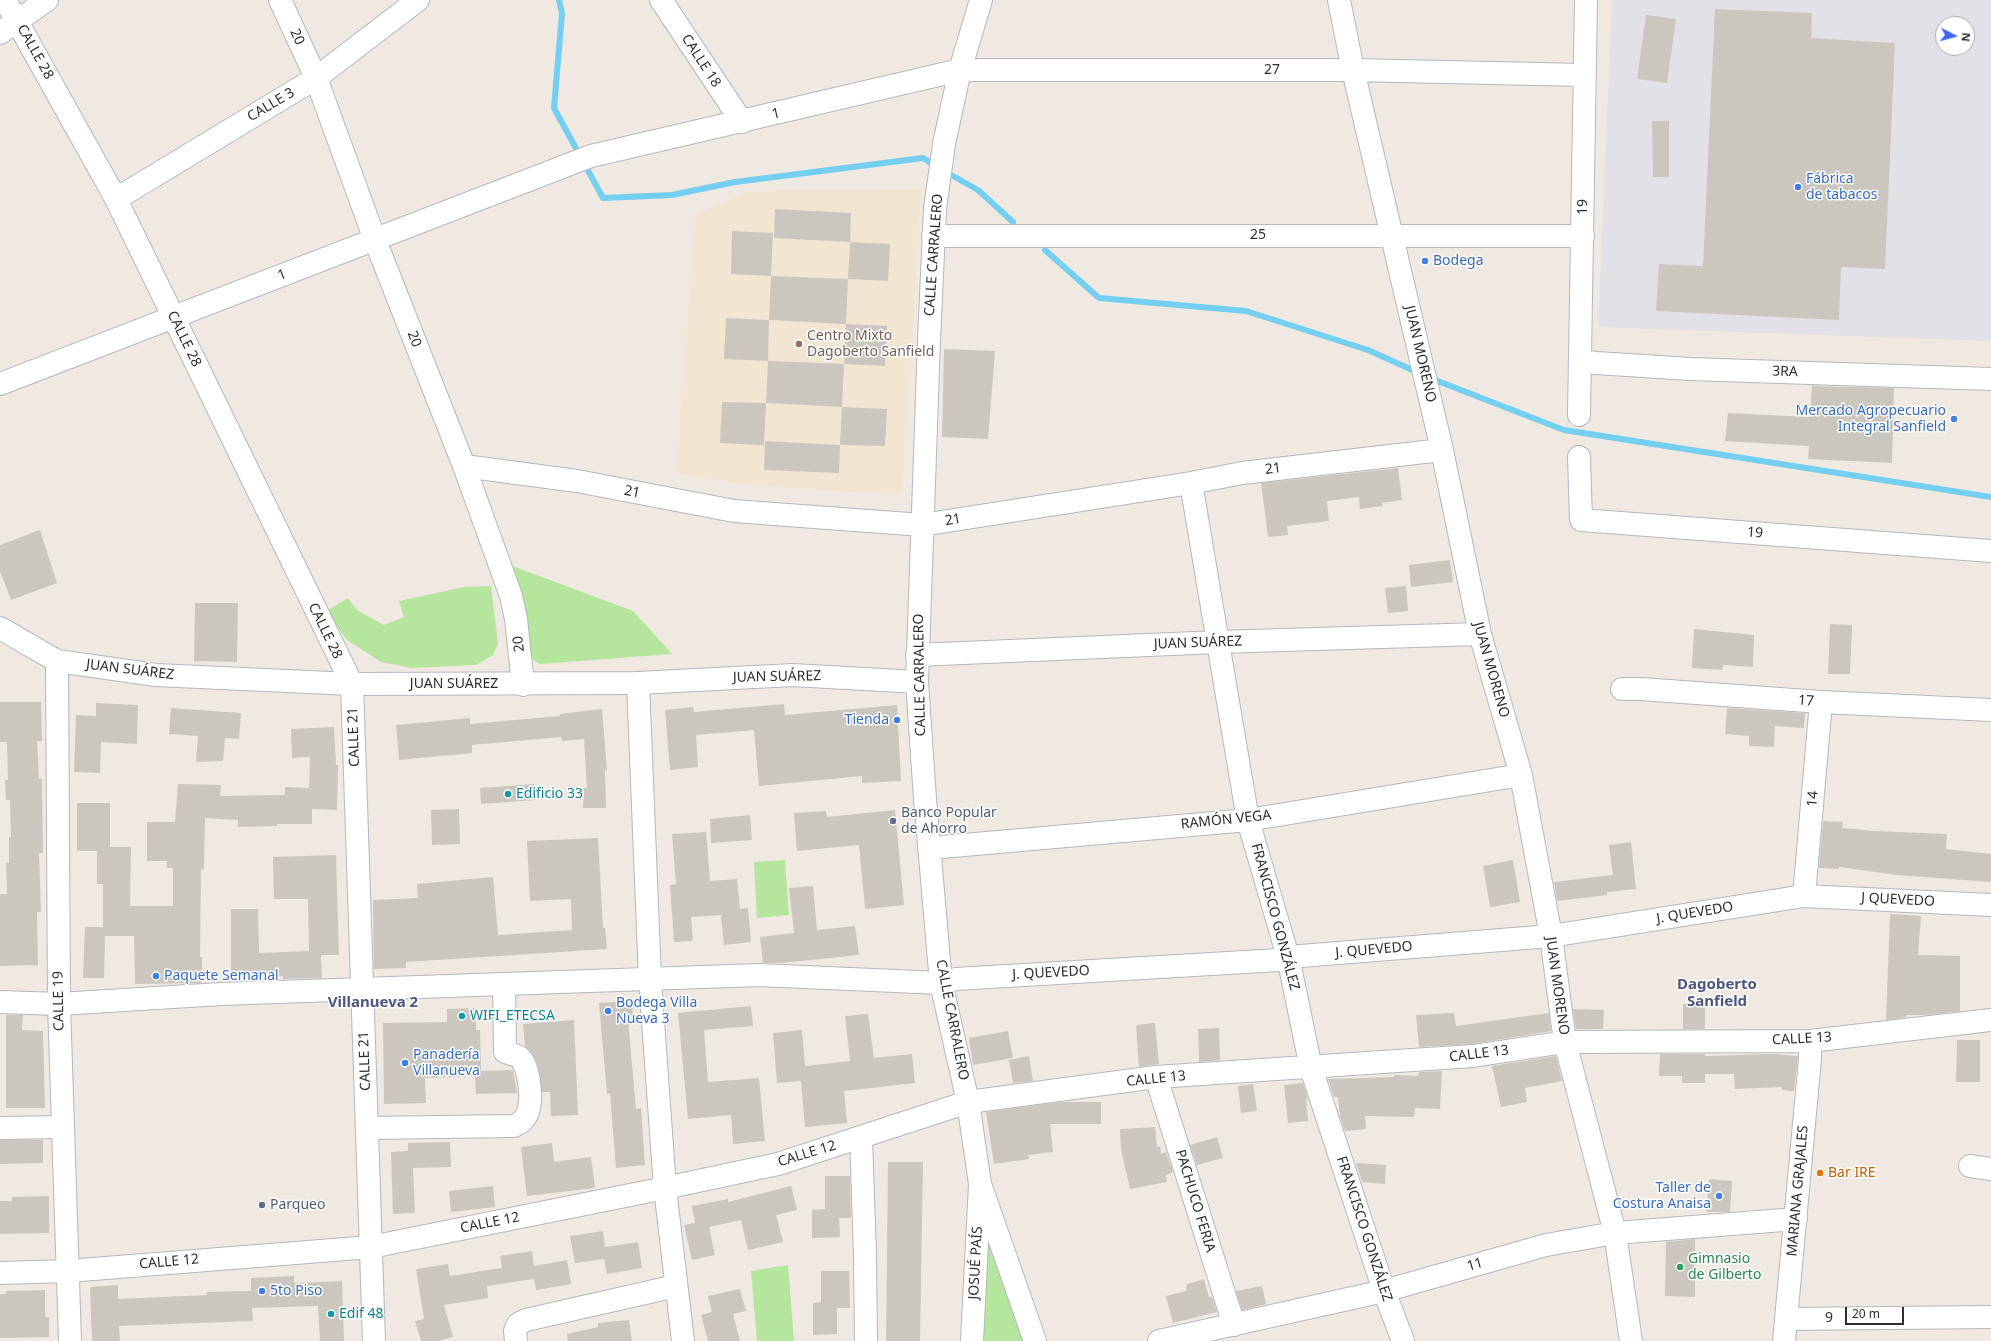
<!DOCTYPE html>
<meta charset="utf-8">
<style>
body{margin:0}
#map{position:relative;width:1991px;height:1341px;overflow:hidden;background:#efe9e1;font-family:"Noto Sans",sans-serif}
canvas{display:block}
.north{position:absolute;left:1935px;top:16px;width:40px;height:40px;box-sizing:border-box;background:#fff;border:1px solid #ababab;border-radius:50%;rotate:96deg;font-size:11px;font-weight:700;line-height:16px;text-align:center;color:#2e2e2e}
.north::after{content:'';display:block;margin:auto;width:14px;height:18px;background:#4264fb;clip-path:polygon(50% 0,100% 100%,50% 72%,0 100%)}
.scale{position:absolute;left:1845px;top:1307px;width:59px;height:18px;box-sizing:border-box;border:2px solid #2e2e2e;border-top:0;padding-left:5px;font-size:12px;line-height:14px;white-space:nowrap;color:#2e2e2e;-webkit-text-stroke:3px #fff;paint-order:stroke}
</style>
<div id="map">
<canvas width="1991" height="1341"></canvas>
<div class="north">N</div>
<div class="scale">20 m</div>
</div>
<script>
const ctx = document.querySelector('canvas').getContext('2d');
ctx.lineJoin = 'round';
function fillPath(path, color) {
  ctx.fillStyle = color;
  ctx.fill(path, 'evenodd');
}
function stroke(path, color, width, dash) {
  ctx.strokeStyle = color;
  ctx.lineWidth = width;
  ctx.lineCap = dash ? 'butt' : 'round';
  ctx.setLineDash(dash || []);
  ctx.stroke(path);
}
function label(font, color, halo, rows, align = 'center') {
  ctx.font = font + ' "Noto Sans",sans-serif';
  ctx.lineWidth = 3;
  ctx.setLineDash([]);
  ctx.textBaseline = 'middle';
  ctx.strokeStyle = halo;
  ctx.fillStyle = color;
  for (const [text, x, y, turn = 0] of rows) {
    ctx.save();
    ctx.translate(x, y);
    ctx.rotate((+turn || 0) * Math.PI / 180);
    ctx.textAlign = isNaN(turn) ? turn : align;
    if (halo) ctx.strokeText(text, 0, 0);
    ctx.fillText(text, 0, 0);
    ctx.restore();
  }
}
fillPath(new Path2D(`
 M 1612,0 L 1991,0 L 1991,341 L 1598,327 ZM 1943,24 L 1967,24 L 1967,48 L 1943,48 Z`), '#e3e1e8');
fillPath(new Path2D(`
 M 921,189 L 902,495 L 746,485 L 676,473 L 695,215 L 749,191 Z`), '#f0e6d1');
fillPath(new Path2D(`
 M 507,564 L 633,611 L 672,654 L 540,664 L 530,658 Z
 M 491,586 L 498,644 L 493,655 L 476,665 L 411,668 L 381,662 L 347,640 L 326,611 L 348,598 L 357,610 L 384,625 L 404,617 L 399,601 L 464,587 Z
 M 785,860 L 789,915 L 757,918 L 754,862 Z
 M 980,1184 L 1035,1341 L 972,1341 Z
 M 788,1265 L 794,1341 L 757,1341 L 751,1271 Z`), '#b6e59e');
stroke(new Path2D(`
 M 559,0 L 562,13 L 554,108 L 603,198 L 672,195 L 735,182 L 923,158 L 936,166
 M 944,171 L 978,190 L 1013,222
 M 1045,250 L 1099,298 L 1246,311 L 1368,350 L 1419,373
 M 1430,378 L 1564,430 L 1991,497`), '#75cff0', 6);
fillPath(new Path2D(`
 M 1715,9 L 1812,13 L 1811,38 L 1895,43 L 1885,269 L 1841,267 L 1839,320 L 1656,311 L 1659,264 L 1703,266 Z
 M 1646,15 L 1676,19 L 1667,83 L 1637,79 Z
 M 1652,121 L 1669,121 L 1669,177 L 1653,177 Z
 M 775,209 L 851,213 L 850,242 L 774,238 Z
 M 732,231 L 773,233 L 771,276 L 731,274 Z
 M 850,242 L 890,244 L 888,281 L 848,279 Z
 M 771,276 L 848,279 L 846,324 L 769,320 Z
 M 726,318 L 769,320 L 768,361 L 724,359 Z
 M 846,324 L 887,326 L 885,366 L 844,364 Z
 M 944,349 L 995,351 L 988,439 L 942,437 Z
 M 768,361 L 844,364 L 842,407 L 766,403 Z
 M 1812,386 L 1894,388 L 1892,463 L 1808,459 L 1809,446 L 1725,441 L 1728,413 L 1810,417 Z
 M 722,402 L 766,403 L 764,445 L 720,443 Z
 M 842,407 L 887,409 L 885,446 L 840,445 Z
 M 765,441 L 840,445 L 839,473 L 764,470 Z
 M 1398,468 L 1402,500 L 1382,503 L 1383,506 L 1360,509 L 1359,497 L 1327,501 L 1329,521 L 1287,526 L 1288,535 L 1268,537 L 1261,483 Z
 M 40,530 L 57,583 L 11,600 L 0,571 L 0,545 Z
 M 1450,560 L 1453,582 L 1411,587 L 1409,565 Z
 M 1406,586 L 1408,611 L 1388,613 L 1385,588 Z
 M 195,603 L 238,603 L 237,662 L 194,661 Z
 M 1830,624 L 1852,625 L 1850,674 L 1828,674 Z
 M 1694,629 L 1754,635 L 1753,667 L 1723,665 L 1722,670 L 1692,668 Z
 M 0,702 L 41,702 L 42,741 L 37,741 L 39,779 L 42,779 L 43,853 L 39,853 L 41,912 L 37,912 L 38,965 L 0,966 L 0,894 L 7,894 L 6,863 L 9,863 L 9,837 L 11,837 L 10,800 L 6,800 L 5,780 L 8,780 L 7,742 L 0,742 Z
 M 96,703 L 138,705 L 137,744 L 101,742 L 100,773 L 74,772 L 76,715 L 96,716 Z
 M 784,704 L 785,715 L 897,705 L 901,781 L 862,783 L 862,776 L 759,786 L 754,730 L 696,735 L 698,767 L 670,770 L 665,710 L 693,707 L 694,712 Z
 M 171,708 L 241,713 L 239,739 L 225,738 L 223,761 L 196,762 L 198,736 L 169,734 Z
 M 1727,708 L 1805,713 L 1804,728 L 1775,726 L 1774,747 L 1749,746 L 1749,736 L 1725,734 Z
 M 602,709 L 607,770 L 605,770 L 606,808 L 583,808 L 584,788 L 587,788 L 584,739 L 562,741 L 561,737 L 472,745 L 472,753 L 399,760 L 396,725 L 470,718 L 470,724 L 560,716 L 560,714 Z
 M 334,727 L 336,765 L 338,765 L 337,810 L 312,809 L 312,824 L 277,824 L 277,826 L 238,827 L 238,820 L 205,818 L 204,869 L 201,869 L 200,957 L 202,957 L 202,983 L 135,984 L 134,936 L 105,936 L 104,978 L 83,978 L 85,927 L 103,927 L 103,884 L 97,884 L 97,851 L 77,851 L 77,803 L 110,803 L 110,847 L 131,847 L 130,906 L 173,906 L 173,868 L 167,868 L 167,861 L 147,861 L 147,822 L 175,822 L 178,784 L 221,785 L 220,796 L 285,795 L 285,787 L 309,788 L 310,757 L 292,758 L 291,729 Z
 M 534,784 L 536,800 L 481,804 L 480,788 Z
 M 459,809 L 460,844 L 432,845 L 431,810 Z
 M 895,810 L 904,905 L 865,909 L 859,845 L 797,851 L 794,813 L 826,811 L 827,817 Z
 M 750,815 L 752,840 L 711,843 L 710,819 Z
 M 1823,821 L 1843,822 L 1842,828 L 1875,831 L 1947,834 L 1946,849 L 1991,854 L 1991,882 L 1897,875 L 1839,867 L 1839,869 L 1819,868 Z
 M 706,832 L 710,881 L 737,879 L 740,909 L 748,908 L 751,942 L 724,945 L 721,915 L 691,917 L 693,941 L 674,942 L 670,885 L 676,884 L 672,834 Z
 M 598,838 L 603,928 L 605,928 L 607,949 L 406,962 L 406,968 L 374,969 L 373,900 L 418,898 L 417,884 L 493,877 L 498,935 L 572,930 L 571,899 L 530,901 L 527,841 Z
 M 1631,842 L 1636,889 L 1607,892 L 1607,895 L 1557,901 L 1554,882 L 1613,875 L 1609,845 Z
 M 336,855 L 339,955 L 321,955 L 322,978 L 283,979 L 283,976 L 231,978 L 231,909 L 258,909 L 259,953 L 309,951 L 308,899 L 274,899 L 273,857 Z
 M 1513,860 L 1520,902 L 1490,907 L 1483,866 Z
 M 813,886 L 817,930 L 855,926 L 859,955 L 781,963 L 763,963 L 760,937 L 794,933 L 789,888 Z
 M 1890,914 L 1921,916 L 1918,955 L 1960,956 L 1960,1011 L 1928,1015 L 1906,1015 L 1906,1017 L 1886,1020 Z
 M 632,1001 L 633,1020 L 628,1020 L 636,1109 L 641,1108 L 645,1165 L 616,1168 L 610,1093 L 607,1094 L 599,1003 Z
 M 1683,1004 L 1705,1004 L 1705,1029 L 1683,1029 Z
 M 751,1006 L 753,1026 L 704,1030 L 708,1082 L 759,1078 L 765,1141 L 733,1144 L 731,1115 L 688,1119 L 678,1013 Z
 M 476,1008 L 476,1030 L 480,1030 L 481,1071 L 513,1070 L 517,1093 L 476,1094 L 475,1076 L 425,1078 L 426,1103 L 384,1104 L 383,1023 L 447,1022 L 447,1009 Z
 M 1573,1009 L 1604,1010 L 1603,1029 L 1576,1029 Z
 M 1454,1013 L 1456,1026 L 1549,1013 L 1551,1031 L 1472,1044 L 1419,1047 L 1416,1015 Z
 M 868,1014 L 874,1058 L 912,1054 L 915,1083 L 844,1091 L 847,1123 L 805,1127 L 801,1081 L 777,1083 L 773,1033 L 802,1030 L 805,1066 L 850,1061 L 845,1016 Z
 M 6,1015 L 23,1015 L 22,1030 L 43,1031 L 45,1108 L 6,1108 Z
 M 574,1020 L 578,1115 L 551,1116 L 550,1092 L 542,1092 L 537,1063 L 532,1054 L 525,1046 L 523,1024 Z
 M 1155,1023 L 1159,1064 L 1139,1067 L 1136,1025 Z
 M 1219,1028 L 1220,1060 L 1199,1062 L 1198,1029 Z
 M 1008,1031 L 1013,1058 L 973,1065 L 969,1038 Z
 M 1957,1040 L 1980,1040 L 1980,1082 L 1956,1082 Z
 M 1660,1054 L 1705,1054 L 1705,1056 L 1774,1054 L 1798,1056 L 1794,1091 L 1782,1090 L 1782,1087 L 1735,1089 L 1734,1074 L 1705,1074 L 1705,1083 L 1682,1083 L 1682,1076 L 1659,1076 Z
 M 1029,1056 L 1033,1081 L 1013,1083 L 1009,1060 Z
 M 1556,1056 L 1562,1081 L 1525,1088 L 1527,1102 L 1501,1107 L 1492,1066 Z
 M 1442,1071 L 1440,1109 L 1415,1108 L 1414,1117 L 1365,1116 L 1366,1129 L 1345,1131 L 1340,1117 L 1338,1097 L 1334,1097 L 1328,1079 L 1394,1077 L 1394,1075 L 1418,1076 L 1419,1072 Z
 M 1303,1083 L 1308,1099 L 1306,1099 L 1308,1121 L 1288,1123 L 1284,1085 Z
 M 1253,1084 L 1257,1111 L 1241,1113 L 1238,1086 Z
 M 1060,1102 L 1101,1102 L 1101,1124 L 1050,1124 L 1053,1152 L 1028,1155 L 1029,1159 L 994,1164 L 986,1112 Z
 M 1155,1127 L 1157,1147 L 1160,1146 L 1161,1154 L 1166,1152 L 1173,1172 L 1166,1175 L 1167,1182 L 1130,1189 L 1121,1149 L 1120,1129 Z
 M 1217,1137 L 1223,1158 L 1197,1165 L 1190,1145 Z
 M 0,1140 L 43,1140 L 43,1163 L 0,1164 Z
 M 450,1142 L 451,1167 L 413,1168 L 415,1213 L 393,1214 L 391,1152 L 408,1151 L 408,1143 Z
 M 552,1143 L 554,1162 L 591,1157 L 595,1188 L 527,1196 L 521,1147 Z
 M 888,1162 L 923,1162 L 920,1341 L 886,1341 Z
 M 1356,1163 L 1386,1165 L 1385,1184 L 1362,1182 Z
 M 825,1176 L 850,1176 L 851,1218 L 839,1218 L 840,1237 L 812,1238 L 812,1210 L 825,1209 Z
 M 1709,1179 L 1732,1181 L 1730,1212 L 1706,1212 Z
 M 493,1186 L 495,1207 L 451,1212 L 449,1191 Z
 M 791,1186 L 797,1210 L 776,1215 L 783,1242 L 748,1250 L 741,1220 L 709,1227 L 715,1255 L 692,1260 L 684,1225 L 695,1223 L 692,1206 L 728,1199 L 728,1202 Z
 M 49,1196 L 49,1233 L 0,1234 L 0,1201 L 12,1201 L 12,1197 Z
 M 603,1231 L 605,1247 L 638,1242 L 642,1268 L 607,1274 L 604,1259 L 575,1263 L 570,1236 Z
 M 1695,1239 L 1695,1297 L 1665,1296 L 1666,1242 Z
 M 532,1251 L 534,1266 L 567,1260 L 571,1284 L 536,1290 L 534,1279 L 487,1286 L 488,1298 L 444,1305 L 453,1337 L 438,1341 L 421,1341 L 415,1321 L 424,1319 L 416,1269 L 448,1264 L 450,1276 L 502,1268 L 500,1256 Z
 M 821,1271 L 849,1271 L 850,1308 L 837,1308 L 837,1334 L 813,1335 L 813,1303 L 821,1302 Z
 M 294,1276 L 294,1283 L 342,1281 L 344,1341 L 320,1341 L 318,1306 L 252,1308 L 253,1321 L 119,1326 L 120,1341 L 92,1341 L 90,1287 L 118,1285 L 118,1299 L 207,1295 L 207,1292 L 251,1291 L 251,1278 Z
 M 1204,1279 L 1209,1297 L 1212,1297 L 1217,1312 L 1173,1323 L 1166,1296 L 1186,1291 L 1187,1284 Z
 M 1262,1286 L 1266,1304 L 1242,1310 L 1236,1291 Z
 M 740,1289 L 746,1311 L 733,1314 L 740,1341 L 708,1341 L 701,1315 L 712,1312 L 708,1296 Z
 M 45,1290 L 45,1317 L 49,1317 L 49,1337 L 0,1338 L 0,1294 L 6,1294 L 6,1291 Z
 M 629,1320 L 632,1341 L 568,1341 L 567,1334 L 598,1327 L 598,1323 Z`), '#cbc7bf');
const street = new Path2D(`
 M 5,0 L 116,199 L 352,684 L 374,1341
 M 280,0 L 316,78 L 375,240 L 464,466 L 511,596 L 516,619 L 523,685
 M 661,0 L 742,122
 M 1339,0 L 1353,70 L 1442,450 L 1480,634 L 1521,775 L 1551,936 L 1565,1042 L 1615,1233 L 1631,1341
 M 0,33 L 47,0
 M 116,199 L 316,78 L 418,0
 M 933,236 L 1583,236
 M 1580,361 L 1596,363 L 1690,369 L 1991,379
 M 0,384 L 591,156 L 960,70 L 1353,70 L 1584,75
 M 1579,415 L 1586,0
 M 1579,457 L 1581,520 L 1991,551
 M 464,466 L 577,481 L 734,511 L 922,525 L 1191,483 L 1242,473 L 1442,450
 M 1191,483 L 1248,820 L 1288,957 L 1311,1068 L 1384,1291 L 1403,1341
 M 917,655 L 1218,642 L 1480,634
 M 57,661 L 59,1004 L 70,1341
 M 638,683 L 650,979 L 665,1188 L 683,1341
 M 1622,689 L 1641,689 L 1821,702 L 1991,710
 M 930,848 L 1248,820 L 1521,775
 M 1804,896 L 1821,702
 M 1156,1077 L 1234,1325
 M 0,1128 L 63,1127
 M 367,1128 L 514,1126 C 520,1123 524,1121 527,1114 C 533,1102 530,1066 519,1057 C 516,1055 509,1053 505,1052 L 504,984
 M 861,1137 L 865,1255 L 866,1341
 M 1970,1166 L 1991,1169
 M 0,1273 L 68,1271 L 371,1247 L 665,1188 L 778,1164 L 968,1102 L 1156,1077 L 1473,1056 L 1565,1042 L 1810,1041 L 1991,1020
 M 1787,1319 L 1991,1317
 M 516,1341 L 515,1331 L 518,1324 L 526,1320 L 676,1286
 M 972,1341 L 980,1184
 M 1159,1341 L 1384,1291 L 1546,1245 L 1615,1233 L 1796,1219
 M 1784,1341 L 1810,1059 L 1810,1041`);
const secondary = new Path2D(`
 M 981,0 L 960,70 L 944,144 L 935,209 L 929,340 L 917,682 L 925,799 L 941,983 L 968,1102 L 980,1184 L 1035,1341
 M 0,628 L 57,661 L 156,675 L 352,684 L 638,683 L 793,675 L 917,682
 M 0,1002 L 59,1004 L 221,994 L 759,975 L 941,983 L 956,979 L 1279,960 L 1288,957 L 1551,936 L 1804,896 L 1991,905`);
stroke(street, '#b4b7c1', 24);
stroke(secondary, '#b4b7c1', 24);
stroke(street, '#fff', 22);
stroke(secondary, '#fff', 22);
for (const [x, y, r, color] of [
 [1798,187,4,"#3f7fe0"],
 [1425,261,4,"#3f7fe0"],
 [799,344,4,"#8d6e63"],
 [1954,419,4,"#3f7fe0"],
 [897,720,4,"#3f7fe0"],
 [508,794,4,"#0f9aa8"],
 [893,821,4,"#5c6f8a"],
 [156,976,4,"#3f7fe0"],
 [608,1011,4,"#3f7fe0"],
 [462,1016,4,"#0f9aa8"],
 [405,1063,4,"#3f7fe0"],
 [1820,1173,4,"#e8710a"],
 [1719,1196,4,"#3f7fe0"],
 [262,1205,4,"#5c6f8a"],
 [1680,1267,4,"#2e9e5b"],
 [262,1291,4,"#3f7fe0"],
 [331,1314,4,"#0f9aa8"]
]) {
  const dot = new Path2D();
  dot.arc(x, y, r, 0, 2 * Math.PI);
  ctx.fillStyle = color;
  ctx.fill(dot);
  stroke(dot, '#fff', 1.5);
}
label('14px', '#2e2e2e', '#fff', [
 ["20",297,37,66],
 ["CALLE 28",35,52,61],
 ["CALLE 18",701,61,57],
 ["27",1272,70],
 ["CALLE 3",271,105,-31],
 ["1",776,114,-13],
 ["19",1583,207,-90],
 ["25",1258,235],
 ["CALLE CARRALERO",934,255,-86],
 ["1",282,275,-21],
 ["CALLE 28",184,339,64],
 ["20",414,339,69],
 ["JUAN MORENO",1420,354,77],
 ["3RA",1785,372,2],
 ["21",1273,469,-7],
 ["21",632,492,11],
 ["21",953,520,-9],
 ["19",1755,533,4],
 ["CALLE 28",325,631,64],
 ["JUAN SUÁREZ",1198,643,-2],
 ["20",519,644,-97],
 ["JUAN SUÁREZ",130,670,7],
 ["JUAN MORENO",1491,670,74],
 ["CALLE CARRALERO",920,675,-91],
 ["JUAN SUÁREZ",777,677,-1],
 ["JUAN SUÁREZ",454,684],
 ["17",1806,701,4],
 ["CALLE 21",354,737,-92],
 ["14",1813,799,-85],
 ["RAMÓN VEGA",1226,820,-6],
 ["J QUEVEDO",1898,900,3],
 ["J. QUEVEDO",1695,913,-9],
 ["FRANCISCO GONZÁLEZ",1275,917,75],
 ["J. QUEVEDO",1374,950,-5],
 ["J. QUEVEDO",1051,973,-3],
 ["JUAN MORENO",1557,986,82],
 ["CALLE 19",59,1001,-91],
 ["CALLE CARRALERO",952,1020,79],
 ["CALLE 13",1802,1039,-3],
 ["CALLE 13",1479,1054,-7],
 ["CALLE 21",365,1061,-92],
 ["CALLE 13",1156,1079,-6],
 ["CALLE 12",807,1154,-17],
 ["MARIANA GRAJALES",1798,1191,-85],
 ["PACHUCO FERIA",1195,1201,73],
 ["CALLE 12",490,1223,-11],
 ["FRANCISCO GONZÁLEZ",1364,1229,72],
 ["CALLE 12",169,1262,-5],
 ["JOSUÉ PAÍS",976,1263,-87],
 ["11",1475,1265,-16],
 ["9",1829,1318]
]);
label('14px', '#366cbe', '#fff', [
 ["Fábrica",1806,179],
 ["de tabacos",1806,195],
 ["Bodega",1433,261],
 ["Mercado Agropecuario",1946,411,"right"],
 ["Integral Sanfield",1946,427,"right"],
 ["Tienda",889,720,"right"],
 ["Paquete Semanal",164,976],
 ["Bodega Villa",616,1003],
 ["Nueva 3",616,1019],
 ["Panadería",413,1055],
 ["Villanueva",413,1071],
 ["Taller de",1711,1188,"right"],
 ["Costura Anaisa",1711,1204,"right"],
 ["5to Piso",270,1291]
], 'left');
label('14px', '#785e54', '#fff', [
 ["Centro Mixto",807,336],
 ["Dagoberto Sanfield",807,352]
], 'left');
label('14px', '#0d838f', '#fff', [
 ["Edificio 33",516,794],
 ["WIFI_ETECSA",470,1016],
 ["Edif 48",339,1314]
], 'left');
label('14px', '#4e5e75', '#fff', [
 ["Banco Popular",901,813],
 ["de Ahorro",901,829],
 ["Parqueo",270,1205]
], 'left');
label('14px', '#c56008', '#fff', [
 ["Bar IRE",1828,1173]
], 'left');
label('14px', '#27864d', '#fff', [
 ["Gimnasio",1688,1259],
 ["de Gilberto",1688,1275]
], 'left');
label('bold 15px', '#4d5680', '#fff', [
 ["Dagoberto",1717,985],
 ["Sanfield",1717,1002],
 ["Villanueva 2",373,1003]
]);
</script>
